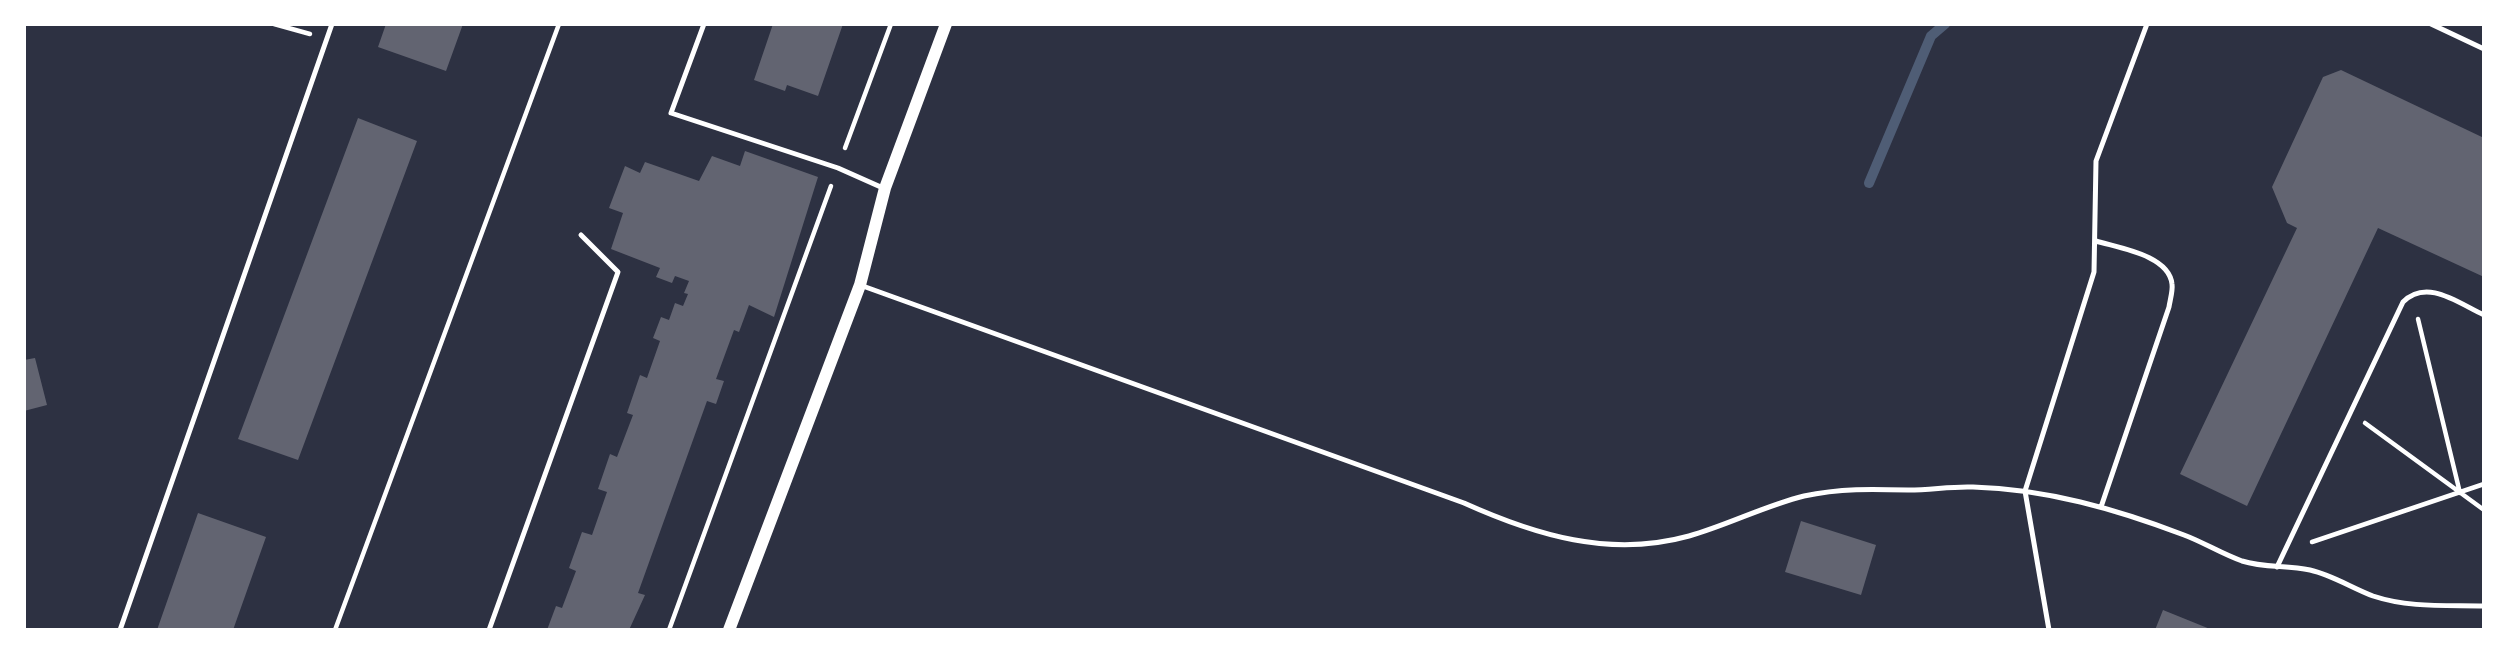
<!DOCTYPE html>
<style>
body{margin:0}
#map{position:relative;width:2508px;height:654px;overflow:hidden;background:#2d3142;font-family:"Fira Sans",sans-serif}
canvas{display:block}
.frame{position:absolute;inset:0;border:26px solid #fff;pointer-events:none}
</style>
<div id="map">
<canvas width="2508" height="654"></canvas>
<div class="frame"></div>
</div>
<script>
const ctx = document.querySelector('canvas').getContext('2d');
ctx.lineJoin = 'round';
function stroke(path, color, width, dash) {
  ctx.strokeStyle = color;
  ctx.lineWidth = width;
  ctx.lineCap = dash ? 'butt' : 'round';
  ctx.setLineDash(dash || []);
  ctx.stroke(path);
}
function fillPath(path, color) {
  ctx.fillStyle = color;
  ctx.fill(path, 'evenodd');
}
stroke(new Path2D(`
 M 1869,183 L 1931,36 L 1945,24`), '#4f5d75', 10);
fillPath(new Path2D(`
 M 386,24 L 463,24 L 446,71 L 378,47 Z
 M 773,24 L 843,24 L 818,96 L 787,85 L 785,91 L 754,80 Z
 M 2341,70 L 2484,138 L 2484,277 L 2378,228 L 2247,506 L 2180,474 L 2297,228 L 2287,223 L 2272,187 L 2323,77 Z
 M 358,118 L 417,141 L 298,460 L 238,439 Z
 M 745,151 L 818,177 L 774,317 L 749,305 L 739,332 L 734,330 L 716,379 L 724,381 L 716,404 L 707,401 L 638,593 L 645,595 L 629,630 L 547,630 L 556,606 L 562,608 L 576,571 L 569,568 L 582,532 L 592,535 L 607,492 L 598,489 L 610,454 L 617,457 L 633,415 L 627,413 L 640,375 L 647,378 L 660,341 L 653,338 L 661,317 L 669,320 L 675,303 L 683,306 L 688,294 L 684,293 L 689,281 L 675,276 L 672,283 L 656,277 L 660,268 L 611,249 L 623,213 L 609,208 L 625,166 L 640,173 L 645,162 L 699,181 L 712,156 L 740,166 Z
 M 35,358 L 47,405 L 24,411 L 24,360 Z
 M 198,513 L 266,537 L 233,630 L 157,630 Z
 M 1801,521 L 1876,545 L 1861,595 L 1785,572 Z
 M 2163,610 L 2210,629 L 2210,630 L 2155,630 Z`), '#626471');
stroke(new Path2D(`
 M 274,24 L 310,34
 M 845,148 L 891,24
 M 2418,319 L 2460,493
 M 2365,423 L 2484,510
 M 2312,542 L 2484,484
 M 335,630 L 559,24
 M 669,630 L 831,186`), '#fff', 4.5);
stroke(new Path2D(`
 M 704,24 L 671,113 L 838,168 L 883,188
 M 2431,24 L 2484,49
 M 2096,241 C 2119,248 2169,255 2172,284 C 2173,291 2170,300 2169,307 L 2101,507
 M 860,285 L 1464,503 C 1535,535 1610,558 1689,536 C 1728,525 1764,506 1804,496 C 1840,488 1873,489 1909,490 C 1931,490 1952,486 1973,487 C 2046,489 2116,509 2184,535 C 2203,542 2222,554 2242,561 C 2264,568 2287,565 2310,570 C 2332,575 2352,588 2373,596 C 2409,608 2446,605 2484,606
 M 2277,567 L 2403,302 C 2427,278 2458,303 2484,315
 M 120,630 L 332,24
 M 489,630 L 618,272 L 581,235
 M 2049,630 L 2025,491 L 2094,272 L 2096,161 L 2147,24`), '#fff', 5);
stroke(new Path2D(`
 M 729,630 L 860,285 L 885,188 L 946,24`), '#fff', 12);
</script>
